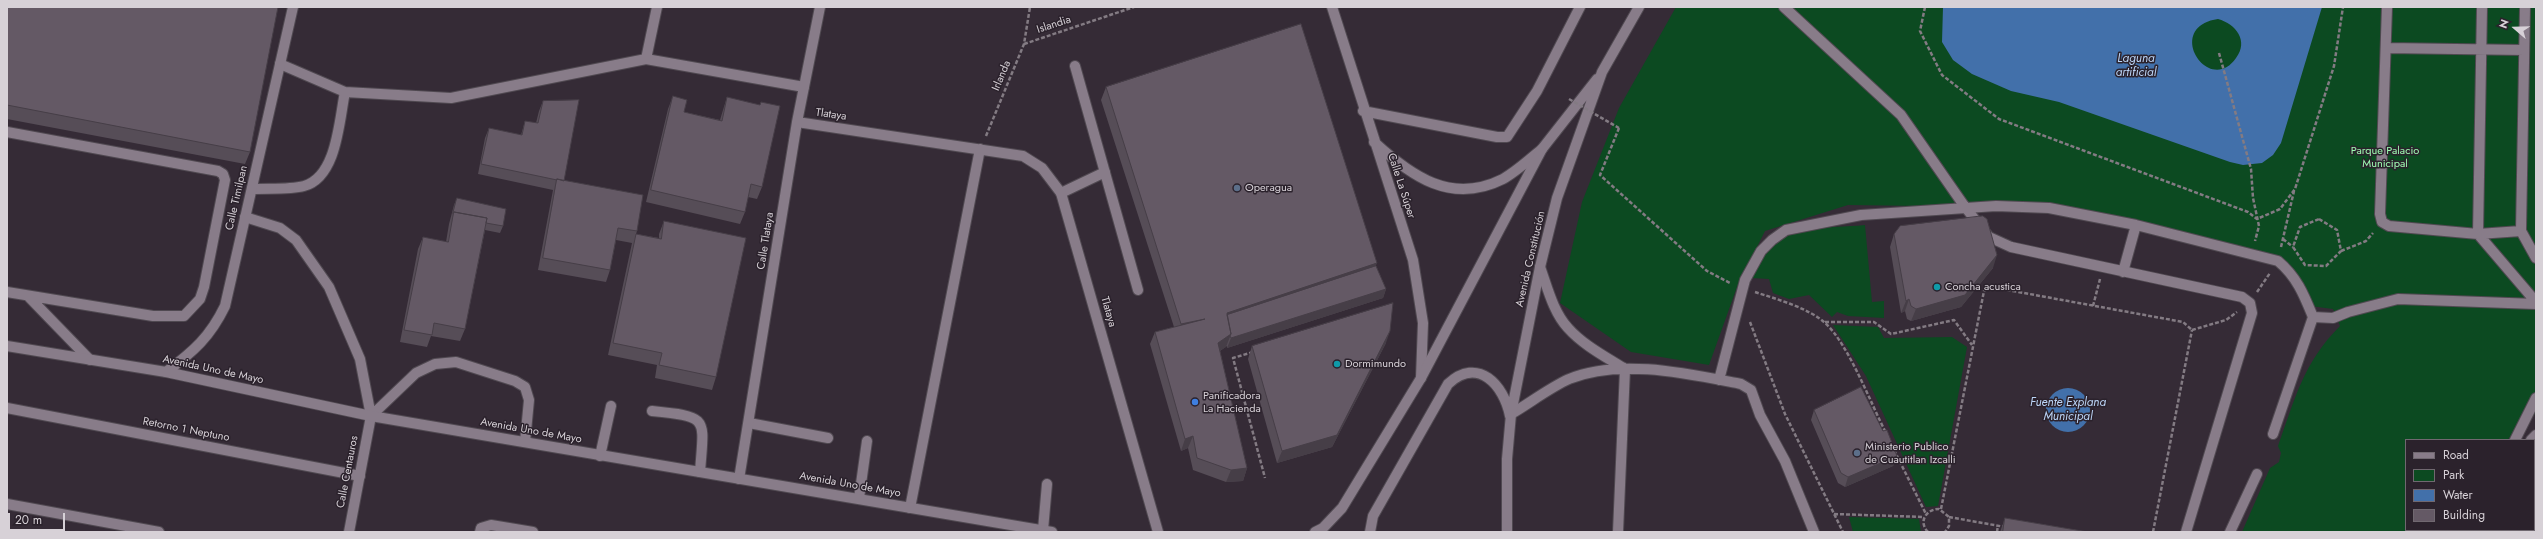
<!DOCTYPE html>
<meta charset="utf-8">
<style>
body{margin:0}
#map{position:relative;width:2543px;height:539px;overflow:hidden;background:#352b36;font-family:Jost,sans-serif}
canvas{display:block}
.frame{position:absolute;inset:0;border:8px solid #d7d1d7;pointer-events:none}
.legend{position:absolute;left:2405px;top:439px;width:130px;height:92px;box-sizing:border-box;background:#2b222c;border:1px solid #706870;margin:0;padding:5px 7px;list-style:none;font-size:12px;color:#d7d1d7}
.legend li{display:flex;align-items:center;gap:8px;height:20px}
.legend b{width:20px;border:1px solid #706870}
.north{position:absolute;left:2495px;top:8px;width:40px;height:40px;-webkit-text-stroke:3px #2b222c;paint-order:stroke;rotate:290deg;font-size:11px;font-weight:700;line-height:16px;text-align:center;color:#d7d1d7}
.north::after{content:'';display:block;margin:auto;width:14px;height:18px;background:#d7d1d7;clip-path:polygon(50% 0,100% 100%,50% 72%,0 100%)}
.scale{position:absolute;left:8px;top:513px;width:57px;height:18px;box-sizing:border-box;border:2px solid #d7d1d7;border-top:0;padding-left:5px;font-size:12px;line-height:14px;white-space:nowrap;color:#d7d1d7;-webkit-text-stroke:3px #2b222c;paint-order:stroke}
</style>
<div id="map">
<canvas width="2543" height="539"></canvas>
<div class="frame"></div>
<ul class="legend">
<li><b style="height:5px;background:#887c89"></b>Road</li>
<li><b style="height:11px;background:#0c4a21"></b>Park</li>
<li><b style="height:11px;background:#4270aa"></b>Water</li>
<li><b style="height:11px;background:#645965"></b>Building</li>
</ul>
<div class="north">N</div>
<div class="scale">20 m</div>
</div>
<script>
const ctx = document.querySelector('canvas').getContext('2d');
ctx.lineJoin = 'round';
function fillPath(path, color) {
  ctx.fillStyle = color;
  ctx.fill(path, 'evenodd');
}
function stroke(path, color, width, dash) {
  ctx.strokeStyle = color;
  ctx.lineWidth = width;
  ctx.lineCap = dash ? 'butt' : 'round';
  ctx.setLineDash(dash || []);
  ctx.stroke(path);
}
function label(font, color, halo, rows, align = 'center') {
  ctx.font = font + ' Jost,sans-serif';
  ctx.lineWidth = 3;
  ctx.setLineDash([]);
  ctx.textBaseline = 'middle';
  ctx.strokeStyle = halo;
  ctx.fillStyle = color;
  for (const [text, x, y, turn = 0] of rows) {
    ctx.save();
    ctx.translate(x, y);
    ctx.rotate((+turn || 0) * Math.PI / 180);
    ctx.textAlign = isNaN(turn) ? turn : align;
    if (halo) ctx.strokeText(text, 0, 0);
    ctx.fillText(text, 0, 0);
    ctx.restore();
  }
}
fillPath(new Path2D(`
 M 1676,7 L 2536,7 L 2536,413 L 2507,440 L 2406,440 L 2406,530 L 2412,530 L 2409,532 L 2242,532 L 2270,468 L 2279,462 L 2281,453 L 2278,446 C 2295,399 2303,363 2340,326 L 2333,309 L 2310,306 L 2284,268 L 2097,216 L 1997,207 L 1848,205 L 1765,231 L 1737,287 L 1709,365 L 1631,352 L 1560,303 L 1582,202 L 1619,108 Z
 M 1865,225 L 1872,302 L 1884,301 L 1884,318 L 1848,316 L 1837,312 L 1832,317 L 1809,295 L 1789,299 L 1773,293 L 1769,279 L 1751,278 C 1754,270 1758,259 1763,253 C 1793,223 1827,229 1865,225 Z
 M 1833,325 L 1878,327 L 1884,338 L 1952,337 L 1967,347 L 1938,506 L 1926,507 L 1866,376 Z
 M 1849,517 L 1919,519 L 1921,532 L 1853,532 Z`), '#0c4a21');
fillPath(new Path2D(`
 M 1943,7 L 2322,7 L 2281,143 L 2273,155 L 2262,163 L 2243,165 L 2230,162 L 2059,102 L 2011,91 L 1972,74 L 1953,60 L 1942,42 ZM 2218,19 C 2236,24 2249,41 2236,58 C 2209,97 2163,27 2218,19 Z
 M2046 410a22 22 0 1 1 44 0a22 22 0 1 1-44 0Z`), '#4270aa');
const service = new Path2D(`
 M 657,7 L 646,59 L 804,87
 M 1332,7 L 1413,260 L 1423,323 L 1421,378
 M 1784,7 L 1901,115 L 1965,207 L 1989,237 L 2011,247 L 2242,297 L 2250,303 L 2252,313 L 2186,532
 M 2387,7 L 2380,214 L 2382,222 L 2389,226 L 2478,234 L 2521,231
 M 2482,7 L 2478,234 L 2536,302
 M 2525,7 L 2521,231 L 2536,258
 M 2387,48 L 2524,50
 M 1075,66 L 1138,290
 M 345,92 L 451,98 L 646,59
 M 1363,111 L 1497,137 L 1507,137 L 1537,91 L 1580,7
 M 7,132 L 218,171 L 223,174 L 225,180 L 204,287 L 200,299 L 184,316 L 153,316 L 7,292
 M 1374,142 C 1411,176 1451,205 1503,179 C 1517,171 1530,159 1542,149
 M 252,189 C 268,188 289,190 304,186 C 337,177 339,121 345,92 L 280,64
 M 1061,193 L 1105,172
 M 245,217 L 280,228 L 296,240 L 329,287 L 360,359 L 371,416
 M 1540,267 C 1547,286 1553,312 1568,328 C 1583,345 1606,357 1625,369
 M 2123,272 L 2136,225
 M 28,296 L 90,360
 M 2313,317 L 2333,318 L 2348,312 L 2398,299 L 2536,304
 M 1719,380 L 1745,280 L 1761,251 L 1772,240 L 1786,230 L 1861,215 L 1996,206 L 2049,208 L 2136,225 L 2278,261 C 2297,277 2304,295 2313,317 L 2273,434
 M 652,411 C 710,417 704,417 700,472
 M 1511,414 C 1530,403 1549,388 1569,379 C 1620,358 1689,374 1741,384 L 1751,390 L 1760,415 L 1785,461 L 1814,532
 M 371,416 L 416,373 L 435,364 L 456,362 L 515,381 L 525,387 L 529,400 L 525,442
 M 749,423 L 828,438
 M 2515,440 L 2536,398
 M 600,456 L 611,406
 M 859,498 L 867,441
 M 1043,530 L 1047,484
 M 1618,532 L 1625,369
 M 2230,532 L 2257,474`);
const minor = new Path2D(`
 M 797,122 L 1023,156 L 1042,168 L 1061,193 L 1158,532
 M 7,408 L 360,476
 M 2534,446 L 2536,446
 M 739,479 L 797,122 L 820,7
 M 7,504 L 159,532
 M 910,508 L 980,149
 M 480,532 L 481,528 L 491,525 L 533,532`);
const tertiary = new Path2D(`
 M 166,372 C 194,351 210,337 225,306 L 293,7
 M 349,532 L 371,416`);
const secondary = new Path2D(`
 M 7,346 L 166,372 L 371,416 L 1052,532
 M 2531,440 L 2536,435
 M 1315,532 L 1323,528 L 1342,508 L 1421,378 L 1542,149 L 1597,79
 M 1370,532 L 1373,516 L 1448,384 C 1478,356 1504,385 1510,416
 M 1507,532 L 1507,459 L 1511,414 L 1540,267 L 1557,198 L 1602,72 L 1639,7
 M 2434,532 L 2436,530`);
stroke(service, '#504951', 12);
stroke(minor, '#504951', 12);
stroke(tertiary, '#504951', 12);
stroke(secondary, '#504951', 12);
stroke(new Path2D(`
 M 1925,7 L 1920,31 L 1942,75 L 1999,119 L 2248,212 L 2257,219 L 2280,209 L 2295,189 L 2334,66 L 2343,7
 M 1024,44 L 1134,7
 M 2219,53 L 2251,169 L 2253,198 L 2259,226 L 2255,241
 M 1619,128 L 1600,175 L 1707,271 L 1730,283
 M 986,136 L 1024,44 L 1030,7
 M 2319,219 L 2337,230 L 2341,251 L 2326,266 L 2305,265 L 2293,247 L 2300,227 Z
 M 2283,239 L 2293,247
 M 2281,247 L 2294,191
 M 2341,251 L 2366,241 L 2373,233
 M 1755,292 C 1776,299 1809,308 1825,323 C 1848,343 1871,404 1886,433
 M 2257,292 L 2270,273
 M 2093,306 L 2100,279
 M 1750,322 L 1785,414 L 1843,532
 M 1825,322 L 1874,322 L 1891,334 L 1954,320 L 1972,345
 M 2192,330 L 2226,320 L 2237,312
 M 1253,352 L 1233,358 L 1265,478
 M 1894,450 L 1926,514
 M 1941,509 L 1984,291 L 1991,287 L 2183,322 L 2192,330
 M 1834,514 L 1924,517
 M 1949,517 L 2005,527
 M 1928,532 C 1918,522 1926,509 1939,509 L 1949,517 L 1949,526 L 1945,532
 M 1997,532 L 1998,525
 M 2153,532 L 2192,330`), '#837b83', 2.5, [4, 2]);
stroke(service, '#887c89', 10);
stroke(minor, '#887c89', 10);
stroke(tertiary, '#887c89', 10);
stroke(secondary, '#887c89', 10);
stroke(new Path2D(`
 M 1569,99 L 1619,128`), '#837b83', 2.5, [4, 2]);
fillPath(new Path2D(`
 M 7,7 L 250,152 L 245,164 L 7,119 Z
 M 1106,87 L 1376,266 L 1386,289 L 1383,298 L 1227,348 L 1227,346 L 1220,351 L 1247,468 L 1243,481 L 1226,482 L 1193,470 L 1188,448 L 1181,451 L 1150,344 L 1155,332 L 1174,327 L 1101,100 Z
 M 673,96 L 684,112 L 720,120 L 723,110 L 727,97 L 762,187 L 757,199 L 748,197 L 745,212 L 740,224 L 646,202 L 668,109 Z
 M 543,101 L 564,181 L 637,231 L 636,234 L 659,238 L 659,234 L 664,221 L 716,377 L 712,390 L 655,378 L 657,365 L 608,355 L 632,243 L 616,240 L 610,270 L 606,282 L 538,270 L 553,190 L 478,174 L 485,138 L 489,128 L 521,135 L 525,121 L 536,123 L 539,111 Z
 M 457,198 L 503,226 L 500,233 L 485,230 L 465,329 L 460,341 L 431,336 L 427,347 L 400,342 L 418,249 L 423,237 L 446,242 L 449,224 L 454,205 Z
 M 1894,234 L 1993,268 L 1961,307 L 1911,321 L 1907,319 L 1905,311 L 1901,313 L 1890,247 Z
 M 1386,343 L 1332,447 L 1277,463 L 1248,359 L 1252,346 Z
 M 1814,410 L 1883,431 L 1897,456 L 1893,466 L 1845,487 L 1838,483 L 1811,420 Z
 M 2005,518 L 2088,532 L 2000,532 Z`), '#564d57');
fillPath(new Path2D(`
 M 1997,255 L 1993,268 L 1961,307 L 1911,321 L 1916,309 Z
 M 1377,263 L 1372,276 L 1226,315 L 1227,313 Z
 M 1386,289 L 1383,298 L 1227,348 L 1231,338 Z
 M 1909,299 L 1905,311 L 1901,313 L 1906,301 Z
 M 1205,319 L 1176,336 L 1181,324 Z
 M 1390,331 L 1386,343 L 1332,447 L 1277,463 L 1282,451 Z
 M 1231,334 L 1226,347 L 1213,355 L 1218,343 Z
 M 1193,436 L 1188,448 L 1181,451 L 1185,439 Z
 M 1897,456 L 1893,466 L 1845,487 L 1848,477 Z
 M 1247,468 L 1243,481 L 1226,482 L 1231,470 Z`), '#463e47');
const building = new Path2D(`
 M 7,7 L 278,7 L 250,152 L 7,105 Z
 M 1301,24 L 1377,263 L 1227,313 L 1231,334 L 1218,343 L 1247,468 L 1231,470 L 1197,458 L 1193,436 L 1185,439 L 1155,332 L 1205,319 L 1181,324 L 1106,87 Z
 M 673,96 L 687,100 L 684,112 L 722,121 L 727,97 L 760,105 L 761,102 L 780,106 L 762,187 L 751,184 L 745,212 L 651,190 Z
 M 579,100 L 564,181 L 557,179 L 557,180 L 481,164 L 489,128 L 522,135 L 525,121 L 538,123 L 543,101 Z
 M 557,179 L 643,195 L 637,231 L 618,228 L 610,270 L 543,258 Z
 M 457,198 L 506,209 L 503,226 L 486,223 L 487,218 L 454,212 L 453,213 Z
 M 454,212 L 487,218 L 465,329 L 434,323 L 432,335 L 404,330 L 423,237 L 448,242 Z
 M 1983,216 L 1987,219 L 1997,255 L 1965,295 L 1916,309 L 1911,306 L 1909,299 L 1906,301 L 1894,234 L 1900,226 Z
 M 664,221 L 746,238 L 716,377 L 659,365 L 662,353 L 613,343 L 636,234 L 661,239 Z
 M 1376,266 L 1386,289 L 1231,338 L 1230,336 L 1231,334 L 1227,315 Z
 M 1393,303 L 1390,331 L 1337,435 L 1282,451 L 1252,346 Z
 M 1861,387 L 1883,431 L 1887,430 L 1897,456 L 1848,477 L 1841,473 L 1814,410 Z
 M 2005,518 L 2088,532 L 2003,532 Z`);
fillPath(building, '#645965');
stroke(building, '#463e47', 1);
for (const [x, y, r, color] of [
 [1237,188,4,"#5c6f8a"],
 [1937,287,4,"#0f9aa8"],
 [1337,364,4,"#0f9aa8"],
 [1195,402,4,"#3f7fe0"],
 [1857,453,4,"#5c6f8a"]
]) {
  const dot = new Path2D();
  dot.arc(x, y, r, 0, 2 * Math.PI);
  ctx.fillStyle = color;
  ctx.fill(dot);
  stroke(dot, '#2b222c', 1.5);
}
label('11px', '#d7d1d7', '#2b222c', [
 ["Islandia",1054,25,-18],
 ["Irlanda",1002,76,-67],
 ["Tlataya",831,115,8],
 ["Calle La Súper",1401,186,72],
 ["Calle Timilpan",237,198,-77],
 ["Calle Tlataya",766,241,-81],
 ["Avenida Constitución",1531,259,-77],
 ["Tlataya",1108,312,74],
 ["Avenida Uno de Mayo",213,370,12],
 ["Retorno 1 Neptuno",186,430,11],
 ["Avenida Uno de Mayo",531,431,10],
 ["Calle Centauros",348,472,-79],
 ["Avenida Uno de Mayo",850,485,10]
]);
label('11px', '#9efcb2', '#2b222c', [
 ["Parque Palacio",2385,151],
 ["Municipal",2385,164]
]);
label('11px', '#d7d1d7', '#2b222c', [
 ["Operagua",1245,188],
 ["Concha acustica",1945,287],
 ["Dormimundo",1345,364],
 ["Panificadora",1203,396],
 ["La Hacienda",1203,409],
 ["Ministerio Publico",1865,447],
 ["de Cuautitlan Izcalli",1865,460]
], 'left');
label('italic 12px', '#bbd4f6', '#2b222c', [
 ["Laguna",2136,59],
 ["artificial",2136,73],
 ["Fuente Explana",2068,403],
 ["Municipal",2068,417]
]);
</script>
